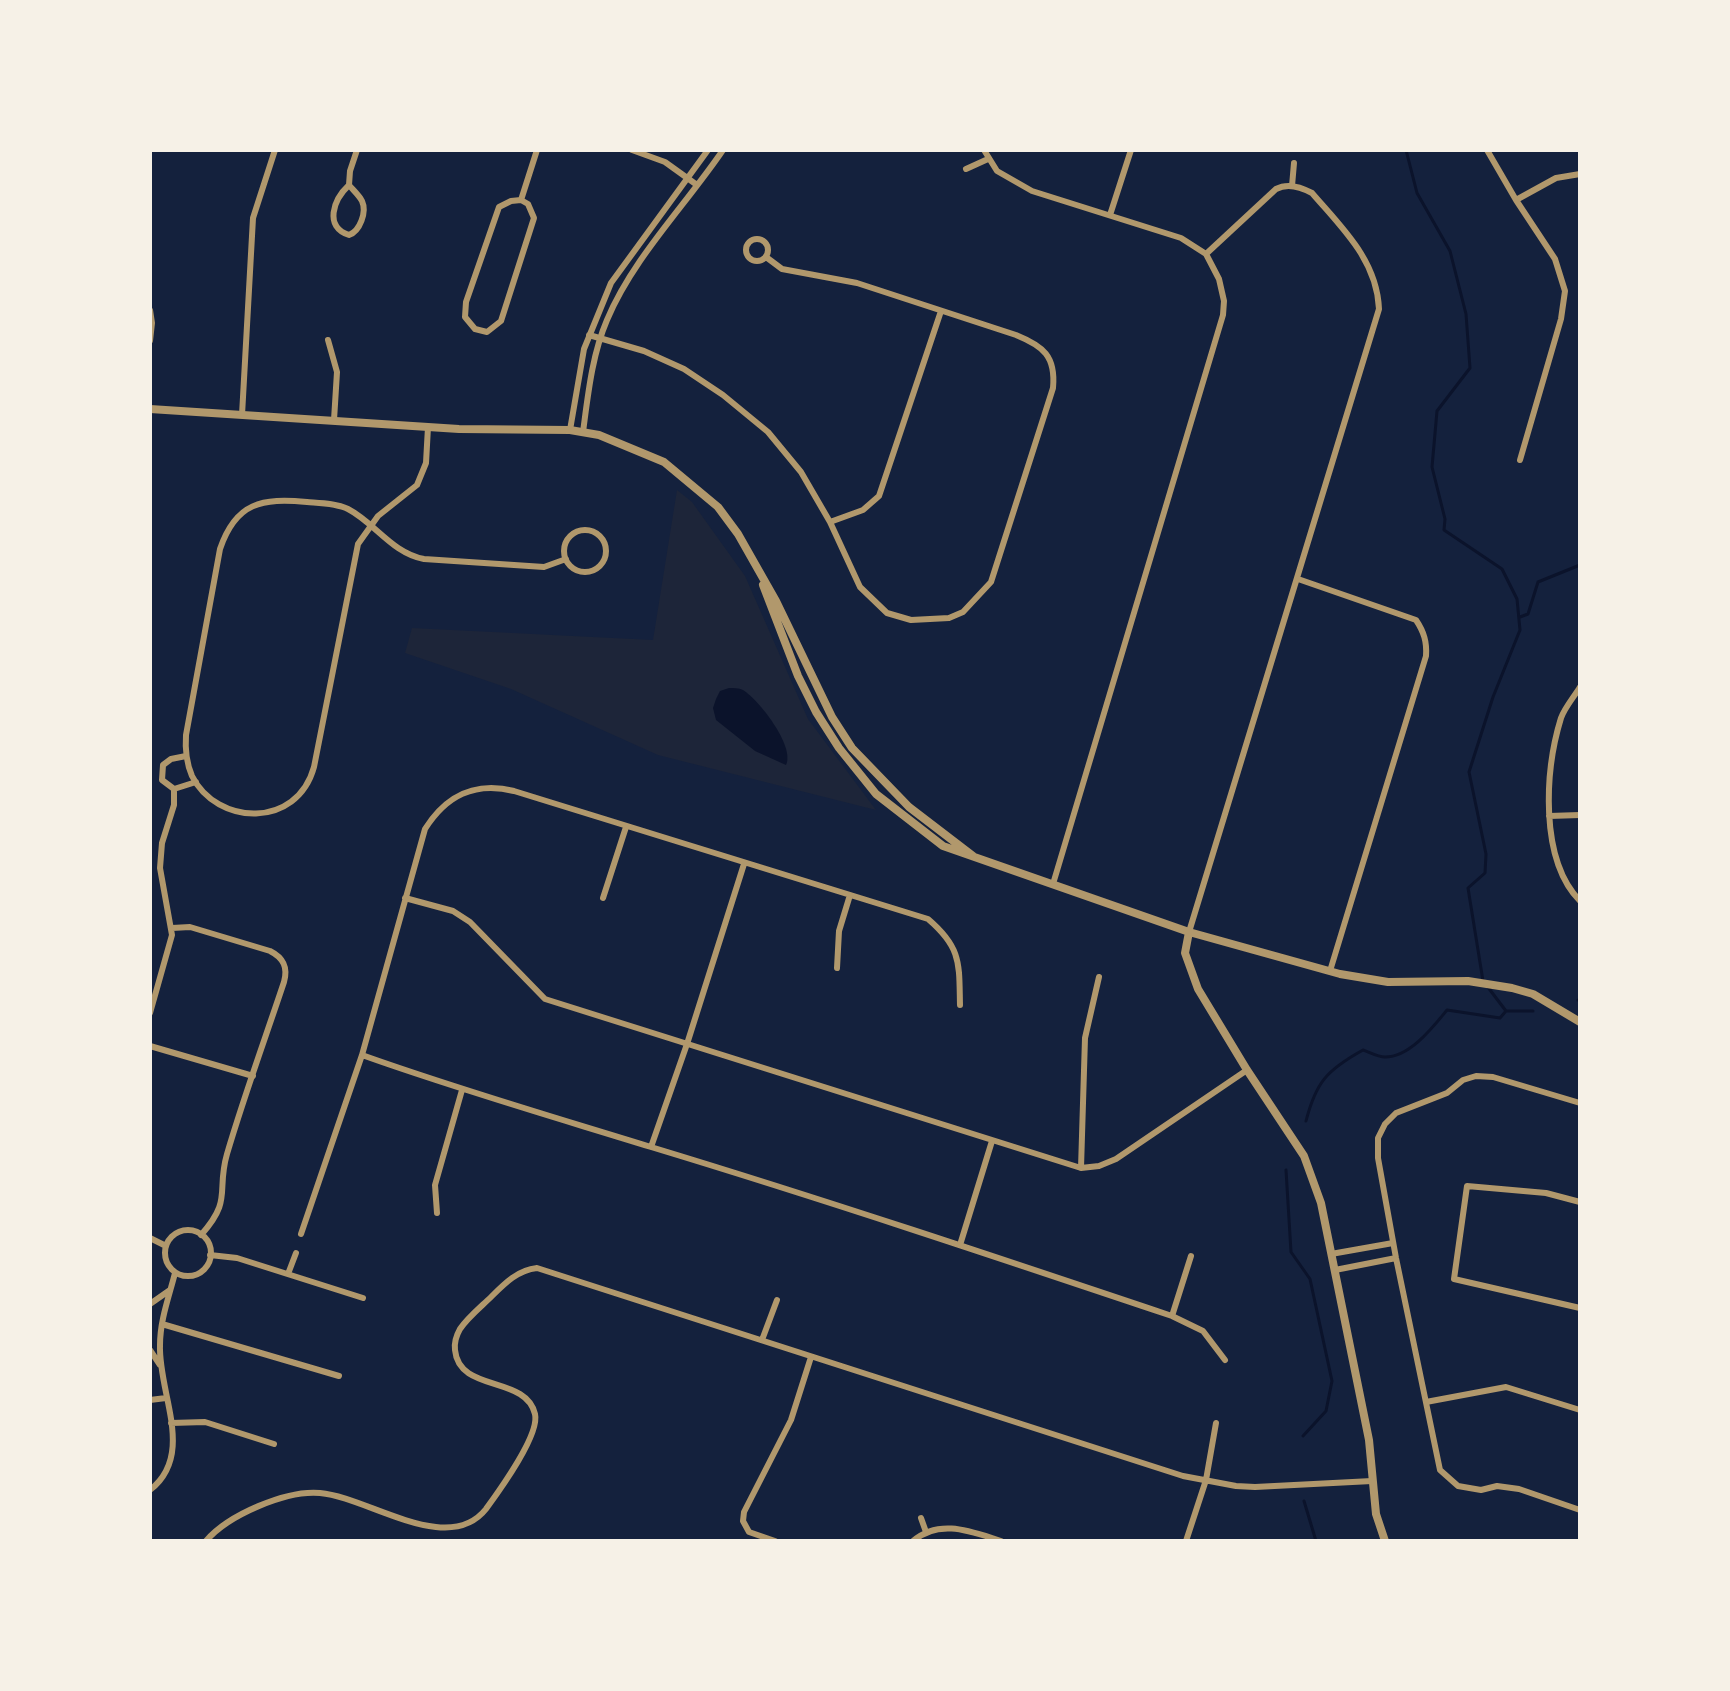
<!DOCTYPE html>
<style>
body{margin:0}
#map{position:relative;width:1730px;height:1691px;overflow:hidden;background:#14213d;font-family:"Asap Condensed",sans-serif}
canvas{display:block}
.frame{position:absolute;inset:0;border:152px solid #f6f1e7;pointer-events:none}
</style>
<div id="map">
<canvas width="1730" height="1691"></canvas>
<div class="frame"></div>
</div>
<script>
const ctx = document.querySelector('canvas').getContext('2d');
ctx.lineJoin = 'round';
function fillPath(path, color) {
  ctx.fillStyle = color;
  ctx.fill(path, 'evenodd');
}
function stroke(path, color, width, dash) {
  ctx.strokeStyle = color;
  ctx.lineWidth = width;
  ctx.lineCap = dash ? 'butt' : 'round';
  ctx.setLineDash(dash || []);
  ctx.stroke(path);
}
fillPath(new Path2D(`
 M 677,490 L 692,502 L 745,576 L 808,719 L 876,810 L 658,755 L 511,689 L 405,653 L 412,628 L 653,640 Z`), '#1d2539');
fillPath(new Path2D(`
 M 729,688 C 733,688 739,688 743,690 C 759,700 795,746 786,765 L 755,751 L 716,720 L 713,708 L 716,699 L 720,691 Z`), '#0b132b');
stroke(new Path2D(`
 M 1406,150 L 1417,193 L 1450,251 L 1466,314 L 1470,368 L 1437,411 L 1432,467 L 1445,519 L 1444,530 L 1502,569 L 1517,599 L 1520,630 L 1493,697 L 1469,772 L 1486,854 L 1485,873 L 1468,888 L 1483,981
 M 1520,617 L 1528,614 L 1538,582 L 1580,565
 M 1578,1000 L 1580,1000
 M 1506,1011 L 1533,1011
 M 1306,1121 C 1316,1082 1327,1070 1363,1050 C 1369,1052 1378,1057 1385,1057 C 1410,1057 1433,1027 1447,1010 L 1500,1018 L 1506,1011 L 1487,986
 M 1286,1170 L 1291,1252 L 1310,1279 L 1332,1381 L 1326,1411 L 1303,1436
 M 1304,1501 L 1316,1541`), '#0b132b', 3);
stroke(new Path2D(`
 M 632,150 L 665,162 L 697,185
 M 984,150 L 997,171 L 1032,191 L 1181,238 L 1206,254 L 1219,279 L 1224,301 L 1223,315 L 1053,884
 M 1487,150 L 1516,200 L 1555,259 L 1565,291 L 1561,319 L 1520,460
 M 966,169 L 988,159
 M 349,185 C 353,190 359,195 362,201 C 367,212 360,231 349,235 C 324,227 333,200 349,185 L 350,171 L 357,150
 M 1292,186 L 1294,163
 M 521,200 L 528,204 L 534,218 L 501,321 L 487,332 L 475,329 L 465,317 L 466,302 L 499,207 L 511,201 Z
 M 521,200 L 537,150
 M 1516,200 L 1556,178 L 1580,174
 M 1110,215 L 1131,150
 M746 250a11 11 0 1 1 22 0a11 11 0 1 1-22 0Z
 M 150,310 L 152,323 L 150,341
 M 589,335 L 644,351 L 684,369 L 723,395 L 768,432 L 801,472 L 830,522 L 860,587 L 887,613 L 911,620 L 949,618 L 963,612 L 991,582 L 1053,388 C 1056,356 1043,346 1016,335 L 857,283 L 782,269 L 766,257
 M 328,340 L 337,372 L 334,420
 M 242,415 L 253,218 L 275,150
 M 428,427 L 426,463 L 417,485 L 378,516 L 358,544 L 314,767 C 297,829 217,826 192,776 C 186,762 185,749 186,735 L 220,549 C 236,502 262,498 307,502 C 320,503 336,503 348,509 C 375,523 392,553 424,559 L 544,567 L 566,559
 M 570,430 L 584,349 L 611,283 L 708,150
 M 583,432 C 588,395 592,355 607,320 C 633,258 685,206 723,150
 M 830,522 L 863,510 L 879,496 L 941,311
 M564 551a21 21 0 1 1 42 0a21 21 0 1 1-42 0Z
 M 1298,579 L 1416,620 C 1424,632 1427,642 1426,656 L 1330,971
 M 1580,687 C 1574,697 1565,707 1561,718 C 1545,770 1539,859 1580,901
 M 186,756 L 171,759 L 163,765 L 162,780 L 174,789 L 196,782
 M 1549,816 L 1580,815
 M 405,898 L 453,911 L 470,922 L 545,999 L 1081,1168 L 1099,1166 L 1116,1159 L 1247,1070
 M 603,898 L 626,827
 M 172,928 L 190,927 L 270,951 C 284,958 288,968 284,982 C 265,1039 244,1096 227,1154 C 216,1192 233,1199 201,1235
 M 1189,932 L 1379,309 C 1377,260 1342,228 1312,193 C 1301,187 1287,183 1276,189 L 1206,254
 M 837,968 L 839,931 L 850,895
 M 150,1013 L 172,935 L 160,868 L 162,843 L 174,805 L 174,789
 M 150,1046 L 253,1076
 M 362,1055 C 457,1089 554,1117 651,1147 C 826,1200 999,1258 1172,1316 L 1203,1331 L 1225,1360
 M 1580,1103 L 1493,1077 L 1476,1076 L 1463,1080 L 1447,1093 L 1396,1113 L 1385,1124 L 1378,1138 L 1378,1158 L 1396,1258 L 1440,1470 L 1458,1486 L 1481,1490 L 1497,1486 L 1519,1489 L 1580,1510
 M 651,1147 L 687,1044 L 744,864
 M 1081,1168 L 1085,1038 L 1099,977
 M 1580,1202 L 1546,1193 L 1467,1186 L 1454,1279 L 1580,1308
 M 437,1213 L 435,1185 L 462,1090
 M165 1253a23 23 0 1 1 46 0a23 23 0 1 1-46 0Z
 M 301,1234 L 362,1055 L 425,829 C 446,796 474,781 514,791 L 928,919 C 962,948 959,964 960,1005
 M 150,1238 L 166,1246
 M 960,1245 L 992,1141
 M 1331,1254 L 1393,1243
 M 210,1255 L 237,1258 L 363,1298
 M 1335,1270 L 1396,1258
 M 288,1274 L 296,1253
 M 150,1304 L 170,1290
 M 1172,1316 L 1191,1256
 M 162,1324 L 339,1376
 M 762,1340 L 777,1300
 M 150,1350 L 160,1365
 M 150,1400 L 166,1398
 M 1426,1402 L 1506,1387 L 1580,1410
 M 171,1423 L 205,1422 L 274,1444
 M 150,1490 C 196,1454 158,1393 160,1345 C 160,1320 169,1297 175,1273
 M 921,1518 L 926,1532
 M 206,1541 C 228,1515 286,1490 320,1493 C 368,1497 448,1557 486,1509 C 499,1491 540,1435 535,1414 C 526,1375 459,1393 455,1350 C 454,1342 456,1336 460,1329 C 468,1317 482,1306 492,1296 C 505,1283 518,1270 537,1268 L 1183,1476 L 1236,1486 L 1255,1487 L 1372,1481
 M 775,1541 L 749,1532 L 743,1521 L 744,1512 L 791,1420 L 811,1357
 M 913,1541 C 940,1518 972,1532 1001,1541
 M 1186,1541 L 1206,1480 L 1216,1423`), '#b1986c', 6);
stroke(new Path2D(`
 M 150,409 L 459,429 L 570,430 L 599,435 L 664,462 L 718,507 L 738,534 L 776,601 L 832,717 L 852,748 L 909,807 L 973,856
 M 763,585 L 798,676 L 816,712 L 839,748 L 876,794 L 943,846 L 1189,932 L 1340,974 L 1388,982 L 1468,981 L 1512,988 L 1533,994 L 1580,1022
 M 1189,932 L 1185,953 L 1198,989 L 1247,1070 L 1304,1156 L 1321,1203 L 1369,1440 L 1376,1514 L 1385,1541`), '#b1986c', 8);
</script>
